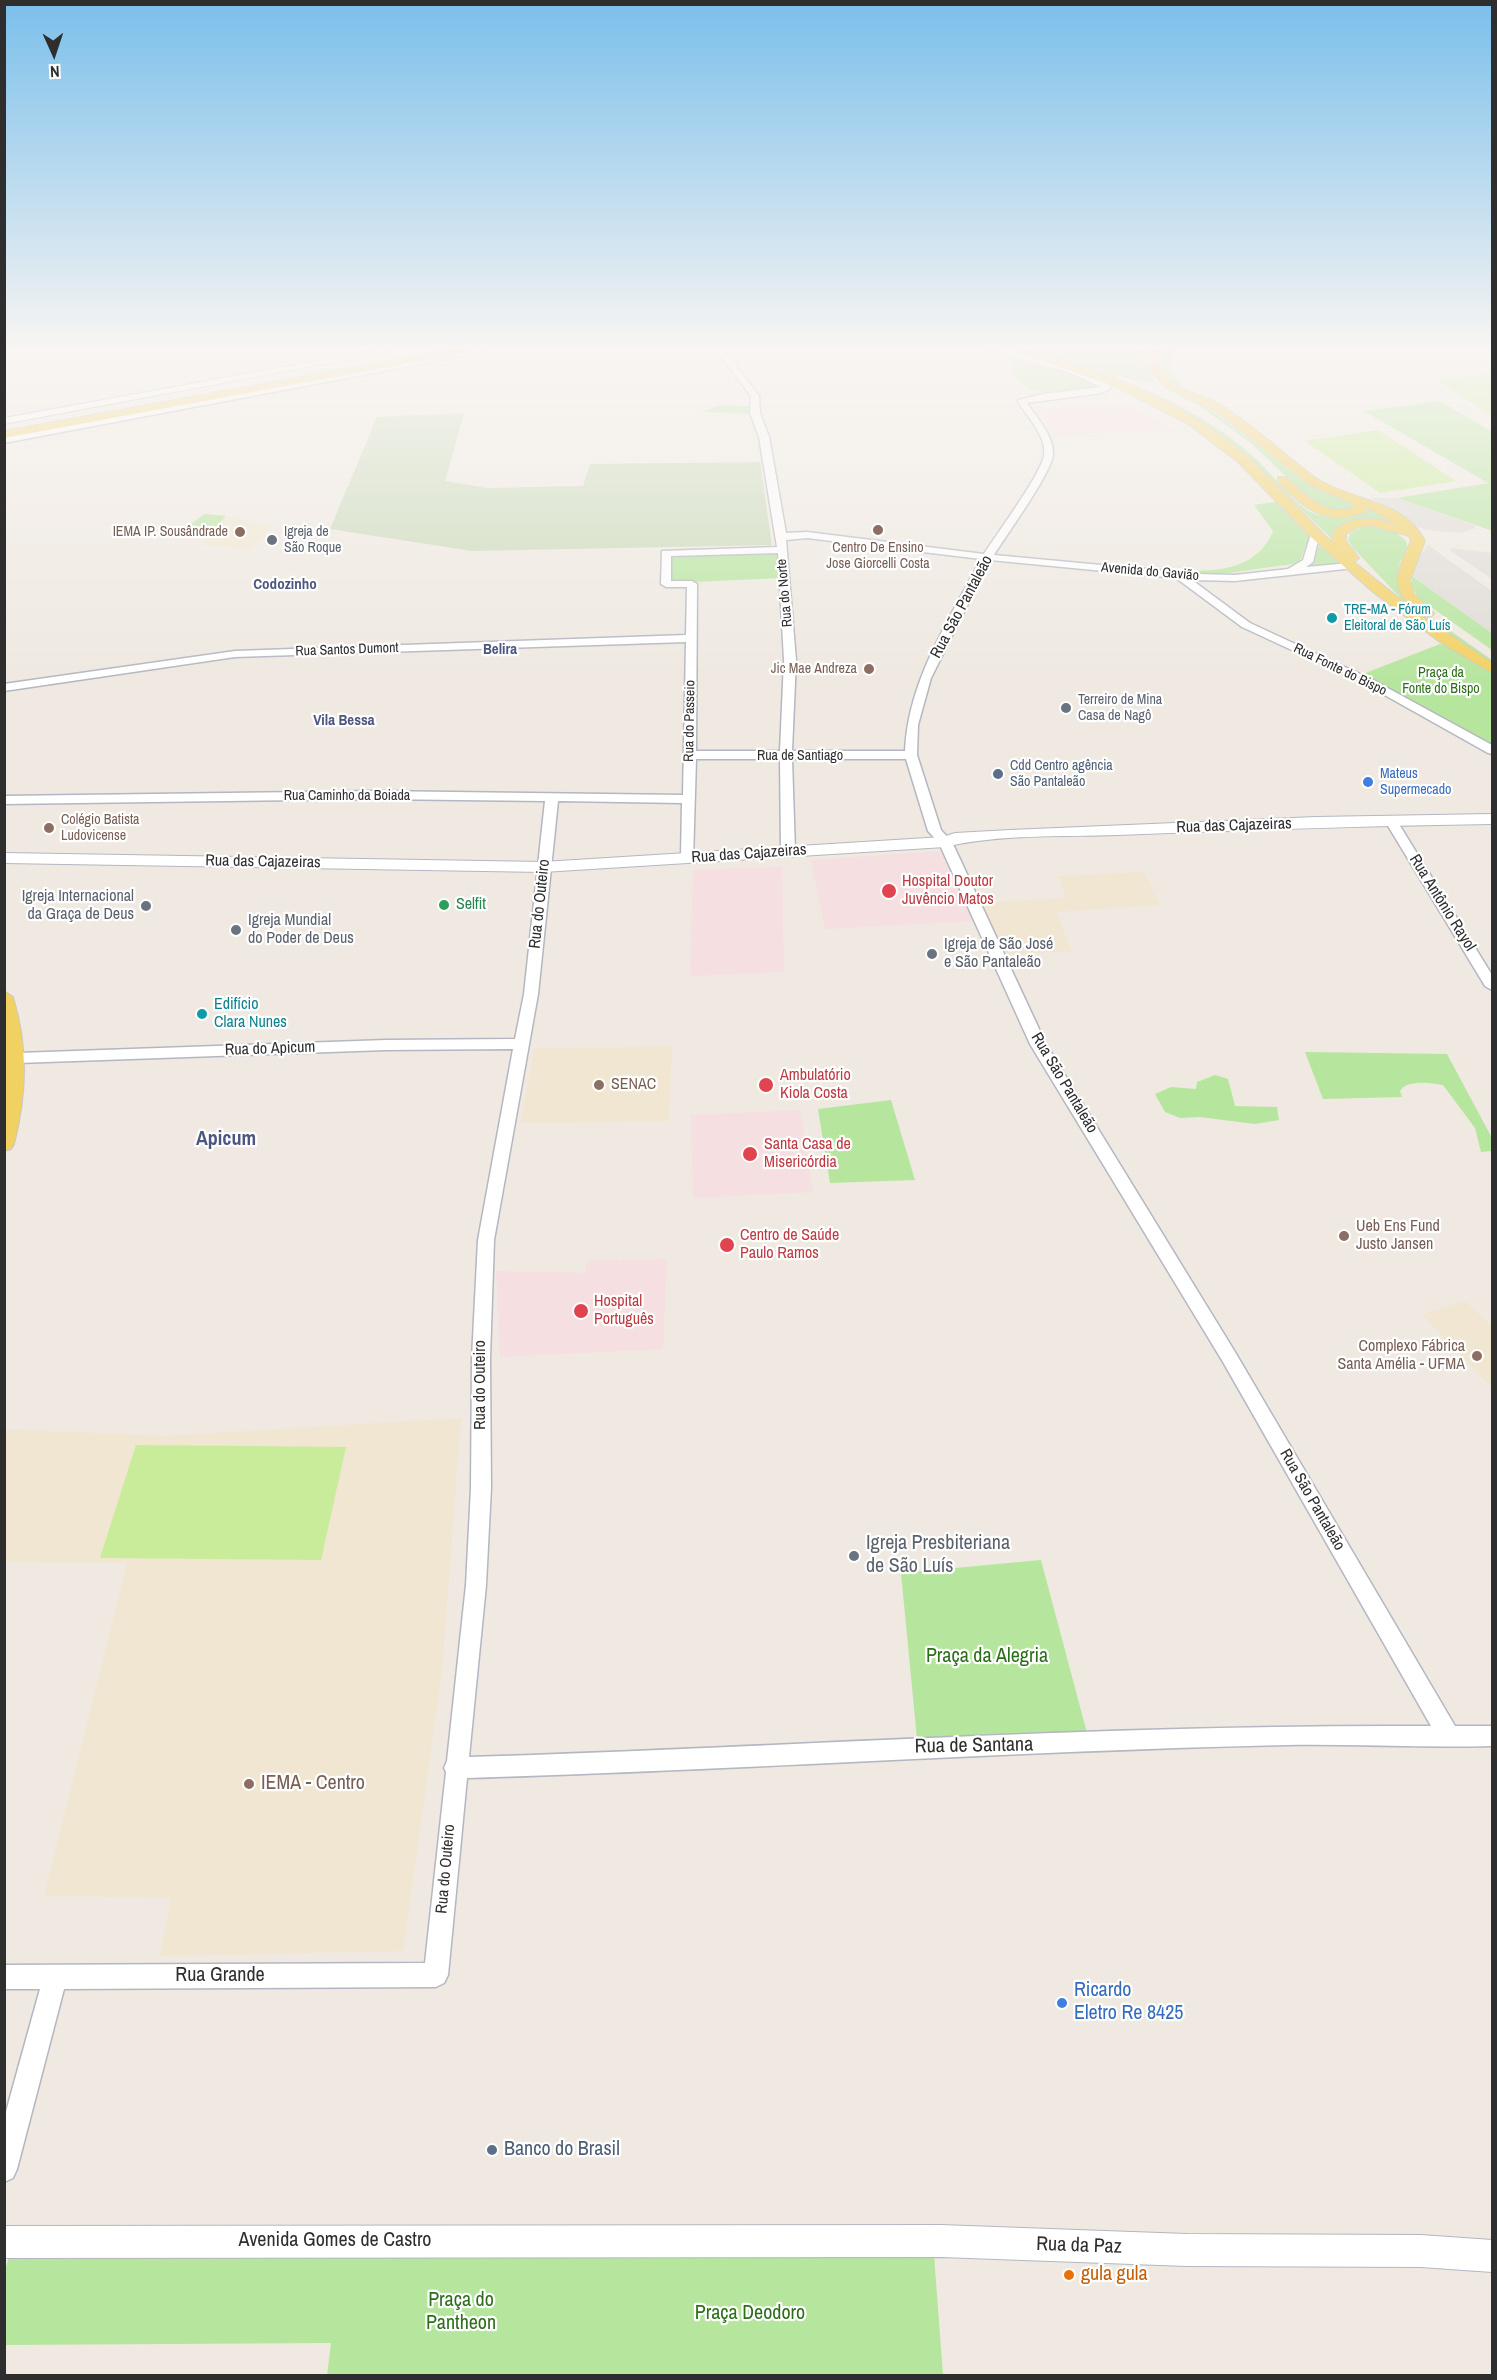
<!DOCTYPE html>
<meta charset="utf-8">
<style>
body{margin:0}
#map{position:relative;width:1497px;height:2380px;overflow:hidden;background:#efe9e1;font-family:"Archivo Narrow",sans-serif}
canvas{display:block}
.frame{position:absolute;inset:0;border:6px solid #2e2e2e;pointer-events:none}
.north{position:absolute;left:24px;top:24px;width:60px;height:60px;-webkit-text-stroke:4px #fff;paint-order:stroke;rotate:177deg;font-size:16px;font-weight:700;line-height:24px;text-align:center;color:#2e2e2e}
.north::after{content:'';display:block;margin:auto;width:21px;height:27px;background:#2e2e2e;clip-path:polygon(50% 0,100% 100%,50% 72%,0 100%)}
</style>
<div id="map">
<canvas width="1497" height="2380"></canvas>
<div class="frame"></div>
<div class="north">N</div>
</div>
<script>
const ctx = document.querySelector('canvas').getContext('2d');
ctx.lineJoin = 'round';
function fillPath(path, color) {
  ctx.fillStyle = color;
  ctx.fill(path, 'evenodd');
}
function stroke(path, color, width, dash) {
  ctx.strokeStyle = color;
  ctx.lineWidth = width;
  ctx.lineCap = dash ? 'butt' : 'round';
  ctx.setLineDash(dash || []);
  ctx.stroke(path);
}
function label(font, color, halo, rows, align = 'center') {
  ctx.font = font + ' "Archivo Narrow",sans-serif';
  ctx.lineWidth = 4.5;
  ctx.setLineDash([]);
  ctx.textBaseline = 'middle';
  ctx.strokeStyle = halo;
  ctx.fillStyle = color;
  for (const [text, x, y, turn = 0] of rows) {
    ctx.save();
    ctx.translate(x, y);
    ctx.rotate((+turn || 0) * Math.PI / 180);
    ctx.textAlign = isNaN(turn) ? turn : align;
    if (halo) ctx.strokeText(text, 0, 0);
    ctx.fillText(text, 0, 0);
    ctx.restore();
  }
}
fillPath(new Path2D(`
 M 226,516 L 274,526 L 249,550 L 201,545 Z
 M 1144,872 L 1160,905 L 1056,912 L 1072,951 L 1000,955 L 978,903 L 1066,898 L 1058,876 Z
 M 672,1046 L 669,1121 L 521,1123 L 534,1049 Z
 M 1465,1301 L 1489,1324 L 1492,1323 L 1492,1388 L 1422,1314 Z
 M 461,1418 L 442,1671 L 403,1951 L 160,1956 L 171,1898 L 44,1896 L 127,1563 L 5,1562 L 5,1429 L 166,1436 Z`), '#f0e6d1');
fillPath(new Path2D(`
 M 1115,402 L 1134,408 L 1142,415 L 1153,416 L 1175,430 L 1055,435 L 1036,407 Z
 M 942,851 L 974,921 L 825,929 L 811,860 Z
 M 782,867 L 784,972 L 690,976 L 693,870 Z
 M 800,1110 L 813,1192 L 693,1198 L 691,1115 Z
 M 667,1259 L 663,1349 L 500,1357 L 496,1271 L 585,1273 L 587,1261 Z`), '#f5dfe0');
fillPath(new Path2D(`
 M 1030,350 L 1124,350 L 1141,358 L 1155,383 L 1133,380 Z
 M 1158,350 L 1172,350 L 1171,369 L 1185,390 C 1170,384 1153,367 1158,350 Z
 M 1013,359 L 1043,365 L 1100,386 L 1042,392 L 1029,389 L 1011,374 Z
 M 1133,385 C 1177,402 1220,426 1255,458 C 1272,474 1288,497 1307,510 C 1322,520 1349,518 1365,513 L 1368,507 L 1395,525 C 1377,522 1329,510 1336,543 L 1258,467 L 1175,407 Z
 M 1168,392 L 1201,402 L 1302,480 L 1347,499 L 1356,506 L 1347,511 L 1319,508 L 1252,444 L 1197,404 Z
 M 1440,401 L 1492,432 L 1492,536 L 1490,530 L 1397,498 L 1488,483 L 1364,411 Z
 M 721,405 L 750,406 L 750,414 L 701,412 Z
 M 1280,501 L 1311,534 L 1299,563 L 1215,575 L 1145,570 L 1142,567 C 1186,570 1252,583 1273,531 L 1254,505 Z
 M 204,514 L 226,516 L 206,538 L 177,535 Z
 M 1365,525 L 1394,531 L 1406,541 C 1409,550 1405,552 1401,560 C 1396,570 1398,590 1405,599 L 1492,660 L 1492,664 L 1409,607 L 1353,548 L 1348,540 L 1350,533 Z
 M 1321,546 L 1323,546 L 1340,564 L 1310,566 L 1318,547 Z
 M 776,552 L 782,578 L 670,583 L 671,555 Z
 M 1412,576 L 1492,633 L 1492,650 L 1418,598 L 1412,585 Z
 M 1440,644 L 1450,647 L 1492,674 L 1492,748 L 1363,674 Z
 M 1305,1052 L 1447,1054 L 1492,1138 L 1492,1151 L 1481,1152 L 1475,1128 L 1443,1085 C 1431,1083 1407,1079 1400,1091 L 1402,1097 L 1323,1099 Z
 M 1215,1075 L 1228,1079 L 1235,1106 L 1277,1107 L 1279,1120 L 1255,1124 L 1200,1117 L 1180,1118 L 1165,1112 L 1155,1094 L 1171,1087 L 1196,1089 L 1197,1082 Z
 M 891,1100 L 915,1180 L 830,1183 L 818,1109 Z
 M 1041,1560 L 1087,1733 L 917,1739 L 901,1573 Z
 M 11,2248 L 934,2255 L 943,2375 L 327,2376 L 331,2343 L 5,2345 L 5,2272 Z`), '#b6e59e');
fillPath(new Path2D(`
 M 464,413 L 445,481 L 488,488 L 583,486 L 590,464 L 760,462 L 772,545 L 472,551 L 330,529 L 377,417 Z`), '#c8d9b8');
fillPath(new Path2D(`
 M 1492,373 L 1492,416 L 1436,380 Z
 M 1378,430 L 1456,481 L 1380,493 L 1305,441 Z
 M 136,1445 L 346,1447 L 321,1560 L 100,1558 Z`), '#c9ec9a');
fillPath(new Path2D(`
 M 1371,498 L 1397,498 L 1476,526 L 1474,529 L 1461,533 L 1427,530 L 1415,526 Z
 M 1428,545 L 1492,591 L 1492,633 L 1412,576 L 1416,561 Z
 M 1452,548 L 1492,553 L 1492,579 L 1449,550 Z`), '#dfdcd8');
const tertiary = new Path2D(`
 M 478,350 L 495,350 L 4,443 L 4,437 Z
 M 716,350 L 724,350 L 759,396 L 760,413 L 769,437 L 786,533 L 807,532 L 984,554 C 996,535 1042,473 1044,455 C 1047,437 1027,416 1018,402 L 1019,400 L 1043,394 L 1101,387 L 1070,373 L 990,350 C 1027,350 1070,364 1104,381 L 1111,388 L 1102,393 L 1027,403 C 1037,418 1053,435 1053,453 C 1054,470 1005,537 994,555 L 1198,574 L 1235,575 L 1288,569 L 1303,560 L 1311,534 L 1320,532 L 1313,562 L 1306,567 L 1350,563 L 1354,564 L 1354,568 L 1235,581 L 1192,580 L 1250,623 L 1373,680 L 1492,745 L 1492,754 L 1488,753 L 1365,684 L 1242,627 L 1176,578 L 990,560 L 931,678 L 918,725 L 917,755 L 941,830 L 952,842 L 1046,1044 L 1235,1352 L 1455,1726 L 1492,1726 L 1492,1746 C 1424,1748 1355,1744 1286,1745 C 1013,1751 740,1770 467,1778 L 448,1975 L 444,1983 L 436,1987 L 64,1989 L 17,2169 L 13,2178 L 4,2182 L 4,2119 L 40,1989 L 4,1989 L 4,1965 L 425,1963 L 446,1772 L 444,1768 L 447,1761 L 466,1585 L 471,1488 L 472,1358 L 478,1240 L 513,1049 L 386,1050 L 18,1063 L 10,1058 L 18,1053 L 386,1040 L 515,1039 L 524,994 L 545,801 L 375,799 L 4,804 L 4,796 L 375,791 L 683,795 L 686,642 L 235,657 L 4,691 L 4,684 L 235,651 L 686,635 L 687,587 L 666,587 L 661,584 L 662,551 L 777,547 L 759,437 L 750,413 L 751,396 ZM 807,538 L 981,559 C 949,620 908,681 905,751 L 792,751 L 796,660 L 786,540 ZM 778,553 L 784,660 L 780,751 L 696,751 L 697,584 L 692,581 L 671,581 L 671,556 ZM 696,759 L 780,759 L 781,851 L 788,855 L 795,851 L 792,759 L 906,759 L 928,831 L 939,843 L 1030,1044 L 1223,1362 L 1431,1726 C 1110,1724 790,1747 469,1757 L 486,1585 L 491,1488 L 490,1358 L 494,1240 L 538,994 L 558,801 L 682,803 L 681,858 L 688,862 L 693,861 Z
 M 1391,817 L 1397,821 L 1492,975 L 1492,990 L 1485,986 L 1385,821 Z`);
const secondary = new Path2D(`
 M 377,350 L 398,350 L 4,424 L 4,418 Z
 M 1492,814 L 1492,824 C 1367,826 1242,830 1118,835 C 1063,837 998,834 945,847 L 543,872 L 4,863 L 4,853 L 543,862 L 943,837 L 955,833 L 1010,830 L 1316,817 Z
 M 941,2225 L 1187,2234 L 1421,2235 L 1492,2240 L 1492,2272 L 1421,2267 L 1187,2266 L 941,2257 L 4,2258 L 4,2226 Z`);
const primary = new Path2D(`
 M 447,350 L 469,350 L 464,353 L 4,438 L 4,431 Z
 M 1012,350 C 1039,350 1065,360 1091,369 C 1146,388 1201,416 1245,455 C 1277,483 1304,516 1335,545 L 1332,541 L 1333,532 C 1349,514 1377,517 1397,525 L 1367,507 L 1366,512 C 1326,527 1306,509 1278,483 L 1278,477 L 1286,477 C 1306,495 1326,518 1354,507 L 1354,504 L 1310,485 L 1214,410 L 1165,387 L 1139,359 L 1125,350 C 1152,350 1154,366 1172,381 C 1185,393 1206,396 1221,405 C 1255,425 1284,456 1316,478 C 1352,502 1403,498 1425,541 L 1410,580 L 1414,594 L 1434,613 L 1432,616 L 1422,616 L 1492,663 L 1492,673 L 1440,642 L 1374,593 L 1311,537 L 1238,462 L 1188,424 L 1116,387 ZM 1372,526 L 1409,536 L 1411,541 C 1396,574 1388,589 1420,615 L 1354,562 L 1359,558 L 1346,541 L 1346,534 L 1358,527 Z
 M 4,991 L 13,997 C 28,1047 27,1093 14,1144 L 11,1149 L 4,1151 Z`);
const trunk = new Path2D(`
 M 1148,350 L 1160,350 L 1160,375 L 1150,372 Z`);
stroke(tertiary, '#b4b7c1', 3);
stroke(secondary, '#b4b7c1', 2);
stroke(primary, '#c9c9c9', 2);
stroke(trunk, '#c9c9c9', 3);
fillPath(tertiary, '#fff');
fillPath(secondary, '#fff');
fillPath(primary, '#f2d163');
fillPath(trunk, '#f8ba60');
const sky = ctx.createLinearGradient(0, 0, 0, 683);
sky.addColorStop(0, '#7abfeb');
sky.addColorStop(0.51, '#f8f5f2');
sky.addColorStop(1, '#f8f5f200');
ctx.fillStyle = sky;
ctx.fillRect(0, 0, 1497, 683);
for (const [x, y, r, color] of [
 [878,530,6,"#8d6e63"],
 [240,532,6,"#8d6e63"],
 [272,540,6,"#6b7280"],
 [1332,618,6,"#0f9aa8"],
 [869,669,6,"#8d6e63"],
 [1066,708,6,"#6b7280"],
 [998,774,6,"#5c6f8a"],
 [1368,782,6,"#3f7fe0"],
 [49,828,6,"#8d6e63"],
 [889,891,8,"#e0444e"],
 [444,905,6,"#2e9e5b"],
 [146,906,6,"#6b7280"],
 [236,930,6,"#6b7280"],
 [932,954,6,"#6b7280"],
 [202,1014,6,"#0f9aa8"],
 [599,1085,6,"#8d6e63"],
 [766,1085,8,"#e0444e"],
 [750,1154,8,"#e0444e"],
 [1344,1236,6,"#8d6e63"],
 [727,1245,8,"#e0444e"],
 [581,1311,8,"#e0444e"],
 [1477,1356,6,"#8d6e63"],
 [854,1556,6,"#6b7280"],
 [249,1784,6,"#8d6e63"],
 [1062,2003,6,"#3f7fe0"],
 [492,2150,6,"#5c6f8a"],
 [1069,2275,6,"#e8710a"]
]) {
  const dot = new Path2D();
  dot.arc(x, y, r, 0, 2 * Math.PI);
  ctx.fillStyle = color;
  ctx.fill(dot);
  stroke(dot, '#fff', 2);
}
label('14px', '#785e54', '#fff', [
 ["IEMA IP. Sousândrade",228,532],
 ["Centro De Ensino",878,548,"center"],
 ["Jose Giorcelli Costa",878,564,"center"],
 ["Jic Mae Andreza",857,669],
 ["Colégio Batista",61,820,"left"],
 ["Ludovicense",61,836,"left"]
], 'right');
label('14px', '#5b616d', '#fff', [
 ["Igreja de",284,532],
 ["São Roque",284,548],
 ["Terreiro de Mina",1078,700],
 ["Casa de Nagô",1078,716]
], 'left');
label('14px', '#2e2e2e', '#fff', [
 ["Avenida do Gavião",1150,572,5],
 ["Rua do Norte",785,593,-95],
 ["Rua Santos Dumont",347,650,-2],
 ["Rua Fonte do Bispo",1340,670,26],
 ["Rua do Passeio",690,721,-89],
 ["Rua de Santiago",800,756],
 ["Rua Caminho da Boiada",347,796]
]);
label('14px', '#0d838f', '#fff', [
 ["TRE-MA - Fórum",1344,610],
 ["Eleitoral de São Luís",1344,626]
], 'left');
label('14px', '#2c6e1b', '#fff', [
 ["Praça da",1441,673],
 ["Fonte do Bispo",1441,689]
]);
label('14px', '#4e5e75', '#fff', [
 ["Cdd Centro agência",1010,766],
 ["São Pantaleão",1010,782]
], 'left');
label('14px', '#366cbe', '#fff', [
 ["Mateus",1380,774],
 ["Supermecado",1380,790]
], 'left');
label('bold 15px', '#4d5680', '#fff', [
 ["Codozinho",285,585],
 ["Belira",500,650],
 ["Vila Bessa",344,721]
]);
label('16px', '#2e2e2e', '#fff', [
 ["Rua São Pantaleão",962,607,-62],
 ["Rua das Cajazeiras",1234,826,-2],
 ["Rua das Cajazeiras",749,854,-4],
 ["Rua das Cajazeiras",263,862,1],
 ["Rua Antônio Rayol",1442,903,58],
 ["Rua do Outeiro",540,904,-84],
 ["Rua do Apicum",270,1049,-2],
 ["Rua São Pantaleão",1064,1083,59],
 ["Rua do Outeiro",481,1385,-90],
 ["Rua São Pantaleão",1312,1500,60],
 ["Rua do Outeiro",446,1869,-85]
]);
label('16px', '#be3a42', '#fff', [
 ["Hospital Doutor",902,882],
 ["Juvêncio Matos",902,900],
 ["Ambulatório",780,1076],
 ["Kiola Costa",780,1094],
 ["Santa Casa de",764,1145],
 ["Misericórdia",764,1163],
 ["Centro de Saúde",740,1236],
 ["Paulo Ramos",740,1254],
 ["Hospital",594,1302],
 ["Português",594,1320]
], 'left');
label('16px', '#5b616d', '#fff', [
 ["Igreja Internacional",134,897,"right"],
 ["da Graça de Deus",134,915,"right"],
 ["Igreja Mundial",248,921],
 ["do Poder de Deus",248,939],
 ["Igreja de São José",944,945],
 ["e São Pantaleão",944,963]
], 'left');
label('16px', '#27864d', '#fff', [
 ["Selfit",456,905]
], 'left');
label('16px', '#0d838f', '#fff', [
 ["Edifício",214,1005],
 ["Clara Nunes",214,1023]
], 'left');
label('16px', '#785e54', '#fff', [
 ["SENAC",611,1085],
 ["Ueb Ens Fund",1356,1227],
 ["Justo Jansen",1356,1245],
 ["Complexo Fábrica",1465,1347,"right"],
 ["Santa Amélia - UFMA",1465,1365,"right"]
], 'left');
label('bold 20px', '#4d5680', '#fff', [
 ["Apicum",226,1140]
]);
label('20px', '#5b616d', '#fff', [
 ["Igreja Presbiteriana",866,1544],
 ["de São Luís",866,1567]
], 'left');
label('20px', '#2c6e1b', '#fff', [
 ["Praça da Alegria",987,1657],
 ["Praça do",461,2301],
 ["Pantheon",461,2324],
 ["Praça Deodoro",750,2314]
]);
label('20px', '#2e2e2e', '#fff', [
 ["Rua de Santana",974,1746,-1],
 ["Rua Grande",220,1976],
 ["Avenida Gomes de Castro",335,2241],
 ["Rua da Paz",1079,2246,2]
]);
label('20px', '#785e54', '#fff', [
 ["IEMA - Centro",261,1784]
], 'left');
label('20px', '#366cbe', '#fff', [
 ["Ricardo",1074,1991],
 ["Eletro Re 8425",1074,2014]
], 'left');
label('20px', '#4e5e75', '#fff', [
 ["Banco do Brasil",504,2150]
], 'left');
label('20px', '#c56008', '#fff', [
 ["gula gula",1081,2275]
], 'left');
</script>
